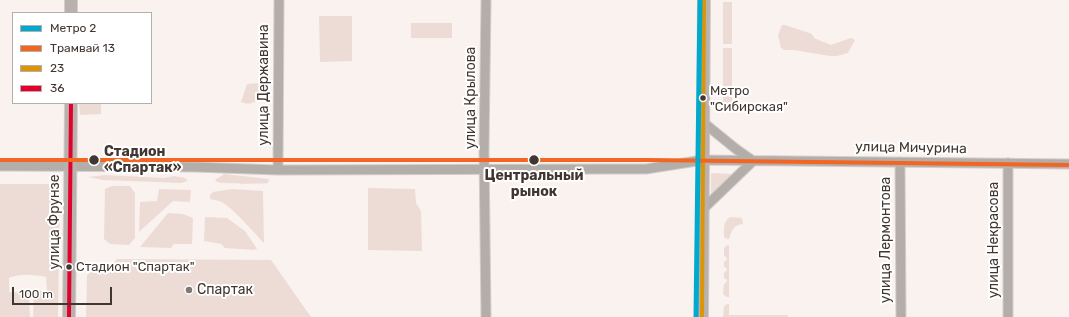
<!DOCTYPE html>
<meta charset="utf-8">
<style>
body{margin:0}
#map{position:relative;width:1069px;height:317px;overflow:hidden;background:#f9f2ef;font-family:Rubik,sans-serif}
canvas{display:block}
.legend{position:absolute;left:12px;top:12px;width:140px;height:92px;box-sizing:border-box;background:#fff;border:1px solid #b3afad;margin:0;padding:5px 7px;list-style:none;font-size:12px;color:#423631}
.legend li{display:flex;align-items:center;gap:8px;height:20px}
.legend b{width:20px;border:1px solid #b3afad}
.scale{position:absolute;left:12px;top:287px;width:100px;height:18px;box-sizing:border-box;border:2px solid #423631;border-top:0;padding-left:5px;font-size:12px;line-height:14px;white-space:nowrap;color:#423631;-webkit-text-stroke:3px #fff;paint-order:stroke}
</style>
<div id="map">
<canvas width="1069" height="317"></canvas>
<ul class="legend">
<li><b style="height:5px;background:#00a9ce"></b>Метро 2</li>
<li><b style="height:5px;background:#f26522"></b>Трамвай 13</li>
<li><b style="height:5px;background:#dc9507"></b>23</li>
<li><b style="height:5px;background:#e4002b"></b>36</li>
</ul>
<div class="scale">100 m</div>
</div>
<script>
const ctx = document.querySelector('canvas').getContext('2d');
ctx.lineJoin = 'round';
function fillPath(path, color) {
  ctx.fillStyle = color;
  ctx.fill(path, 'evenodd');
}
function stroke(path, color, width, dash) {
  ctx.strokeStyle = color;
  ctx.lineWidth = width;
  ctx.lineCap = dash ? 'butt' : 'round';
  ctx.setLineDash(dash || []);
  ctx.stroke(path);
}
function label(font, color, halo, rows, align = 'center') {
  ctx.font = font + ' Rubik,sans-serif';
  ctx.lineWidth = 4;
  ctx.setLineDash([]);
  ctx.textBaseline = 'middle';
  ctx.strokeStyle = halo;
  ctx.fillStyle = color;
  for (const [text, x, y, turn = 0] of rows) {
    ctx.save();
    ctx.translate(x, y);
    ctx.rotate((+turn || 0) * Math.PI / 180);
    ctx.textAlign = isNaN(turn) ? turn : align;
    if (halo) ctx.strokeText(text, 0, 0);
    ctx.fillText(text, 0, 0);
    ctx.restore();
  }
}
fillPath(new Path2D(`
 M 723,2 L 732,2 L 732,44 L 723,44 Z
 M 319,16 L 352,16 L 352,61 L 320,62 Z
 M 411,23 L 452,23 L 452,38 L 411,38 Z
 M 782,25 L 785,25 L 812,34 L 814,38 L 831,45 L 851,38 L 855,40 L 848,53 L 837,56 L 830,56 L 794,50 L 784,50 L 781,48 L 778,35 Z
 M 262,41 L 266,44 L 265,76 L 263,78 L 258,76 L 258,44 Z
 M 723,48 L 732,48 L 732,92 L 723,92 Z
 M 261,83 L 266,89 L 265,97 C 263,99 261,99 259,100 C 250,103 251,105 241,102 L 247,84 Z
 M 723,95 L 732,95 L 732,110 L 726,110 L 723,104 Z
 M 79,103 L 101,103 L 101,114 L 80,115 Z
 M 711,173 L 732,174 L 711,195 Z
 M 224,174 L 269,179 L 268,183 C 264,184 222,184 218,182 C 217,182 216,181 215,180 Z
 M 105,175 L 164,178 L 174,176 L 185,178 L 188,181 L 181,183 L 103,180 L 88,177 Z
 M 0,184 L 60,184 L 58,317 L 33,317 L 34,291 L 47,291 L 46,277 C 35,275 20,273 9,278 L 9,292 L 29,293 L 30,317 L 0,317 Z
 M 112,186 L 130,186 L 135,193 L 135,238 L 129,245 L 110,244 L 104,239 L 105,189 Z
 M 368,188 L 415,189 L 416,203 L 421,211 L 422,251 L 368,250 Z
 M 159,189 L 191,190 L 190,202 L 173,201 L 139,232 L 140,202 L 157,201 Z
 M 232,189 L 263,191 L 264,243 C 255,234 230,204 219,201 C 217,200 213,200 210,199 L 210,195 L 213,192 Z
 M 168,213 L 183,214 L 193,218 L 192,244 L 174,244 L 171,248 L 140,247 Z
 M 205,217 L 227,218 L 245,231 L 257,249 L 253,250 L 225,248 L 221,244 L 204,241 Z
 M 730,217 L 742,218 L 743,224 C 733,225 732,230 729,239 L 727,239 L 724,237 C 724,229 723,222 730,217 Z
 M 727,245 L 729,245 L 729,297 L 727,297 L 723,294 L 724,284 L 726,283 L 727,280 L 724,278 L 724,273 L 727,270 L 726,268 L 724,267 L 724,262 L 727,260 L 726,257 L 724,256 L 724,248 Z
 M 117,259 L 271,260 L 311,317 L 86,317 L 87,275 L 91,272 L 106,272 Z
 M 727,304 L 729,304 L 729,315 L 788,315 L 788,317 L 723,317 L 724,306 Z`), '#eddcd6');
const minor = new Path2D(`
 M 486,0 L 484,151 L 486,317
 M 900,162 L 901,317
 M 0,166 L 195,167 L 278,170 L 613,169 L 646,169 L 703,160 L 1069,164
 M 278,170 L 279,0
 M 703,209 L 753,161 L 736,149 L 704,123
 M 1008,317 L 1008,163`);
const major = new Path2D(`
 M 71,0 L 71,13
 M 69,317 L 71,103
 M 702,317 L 704,0`);
stroke(minor, '#d4cdca', 11);
stroke(major, '#d4cdca', 14);
stroke(minor, '#b4aeab', 9);
stroke(major, '#b8b1ae', 12);
stroke(new Path2D(`
 M 702,317 L 704,0`), '#dc9507', 4);
stroke(new Path2D(`
 M 69,317 L 71,103`), '#e4002b', 4);
stroke(new Path2D(`
 M 0,160 L 647,160 L 1069,165`), '#f26522', 4);
stroke(new Path2D(`
 M 696,317 L 700,0`), '#00a9ce', 5);
for (const [x, y, r, color] of [
 [703,98,3.5,"#423631"],
 [94,160,5.5,"#423631"],
 [534,160,5.5,"#423631"],
 [69,267,3.5,"#423631"],
 [189,290,4,"#827874"]
]) {
  const dot = new Path2D();
  dot.arc(x, y, r, 0, 2 * Math.PI);
  ctx.fillStyle = color;
  ctx.fill(dot);
  stroke(dot, '#fff', 1.5);
}
label('13px', '#423631', '#fff', [
 ["Метро",710,91],
 ["\"Сибирская\"",710,107],
 ["Стадион \"Спартак\"",76,267]
], 'left');
label('14px', '#423631', '#fff', [
 ["улица Державина",264,85,-90],
 ["улица Крылова",471,98,-90],
 ["улица Мичурина",911,148,1],
 ["улица Фрунзе",55,222,-90],
 ["улица Лермонтова",886,240,-90],
 ["улица Некрасова",994,240,-90]
]);
label('bold 14px', '#423631', '#fff', [
 ["Стадион",104,152],
 ["«Спартак»",104,168],
 ["Центральный",534,176,"center"],
 ["рынок",534,192,"center"]
], 'left');
label('14px', '#423631', '#fff', [
 ["Спартак",197,290]
], 'left');
</script>
